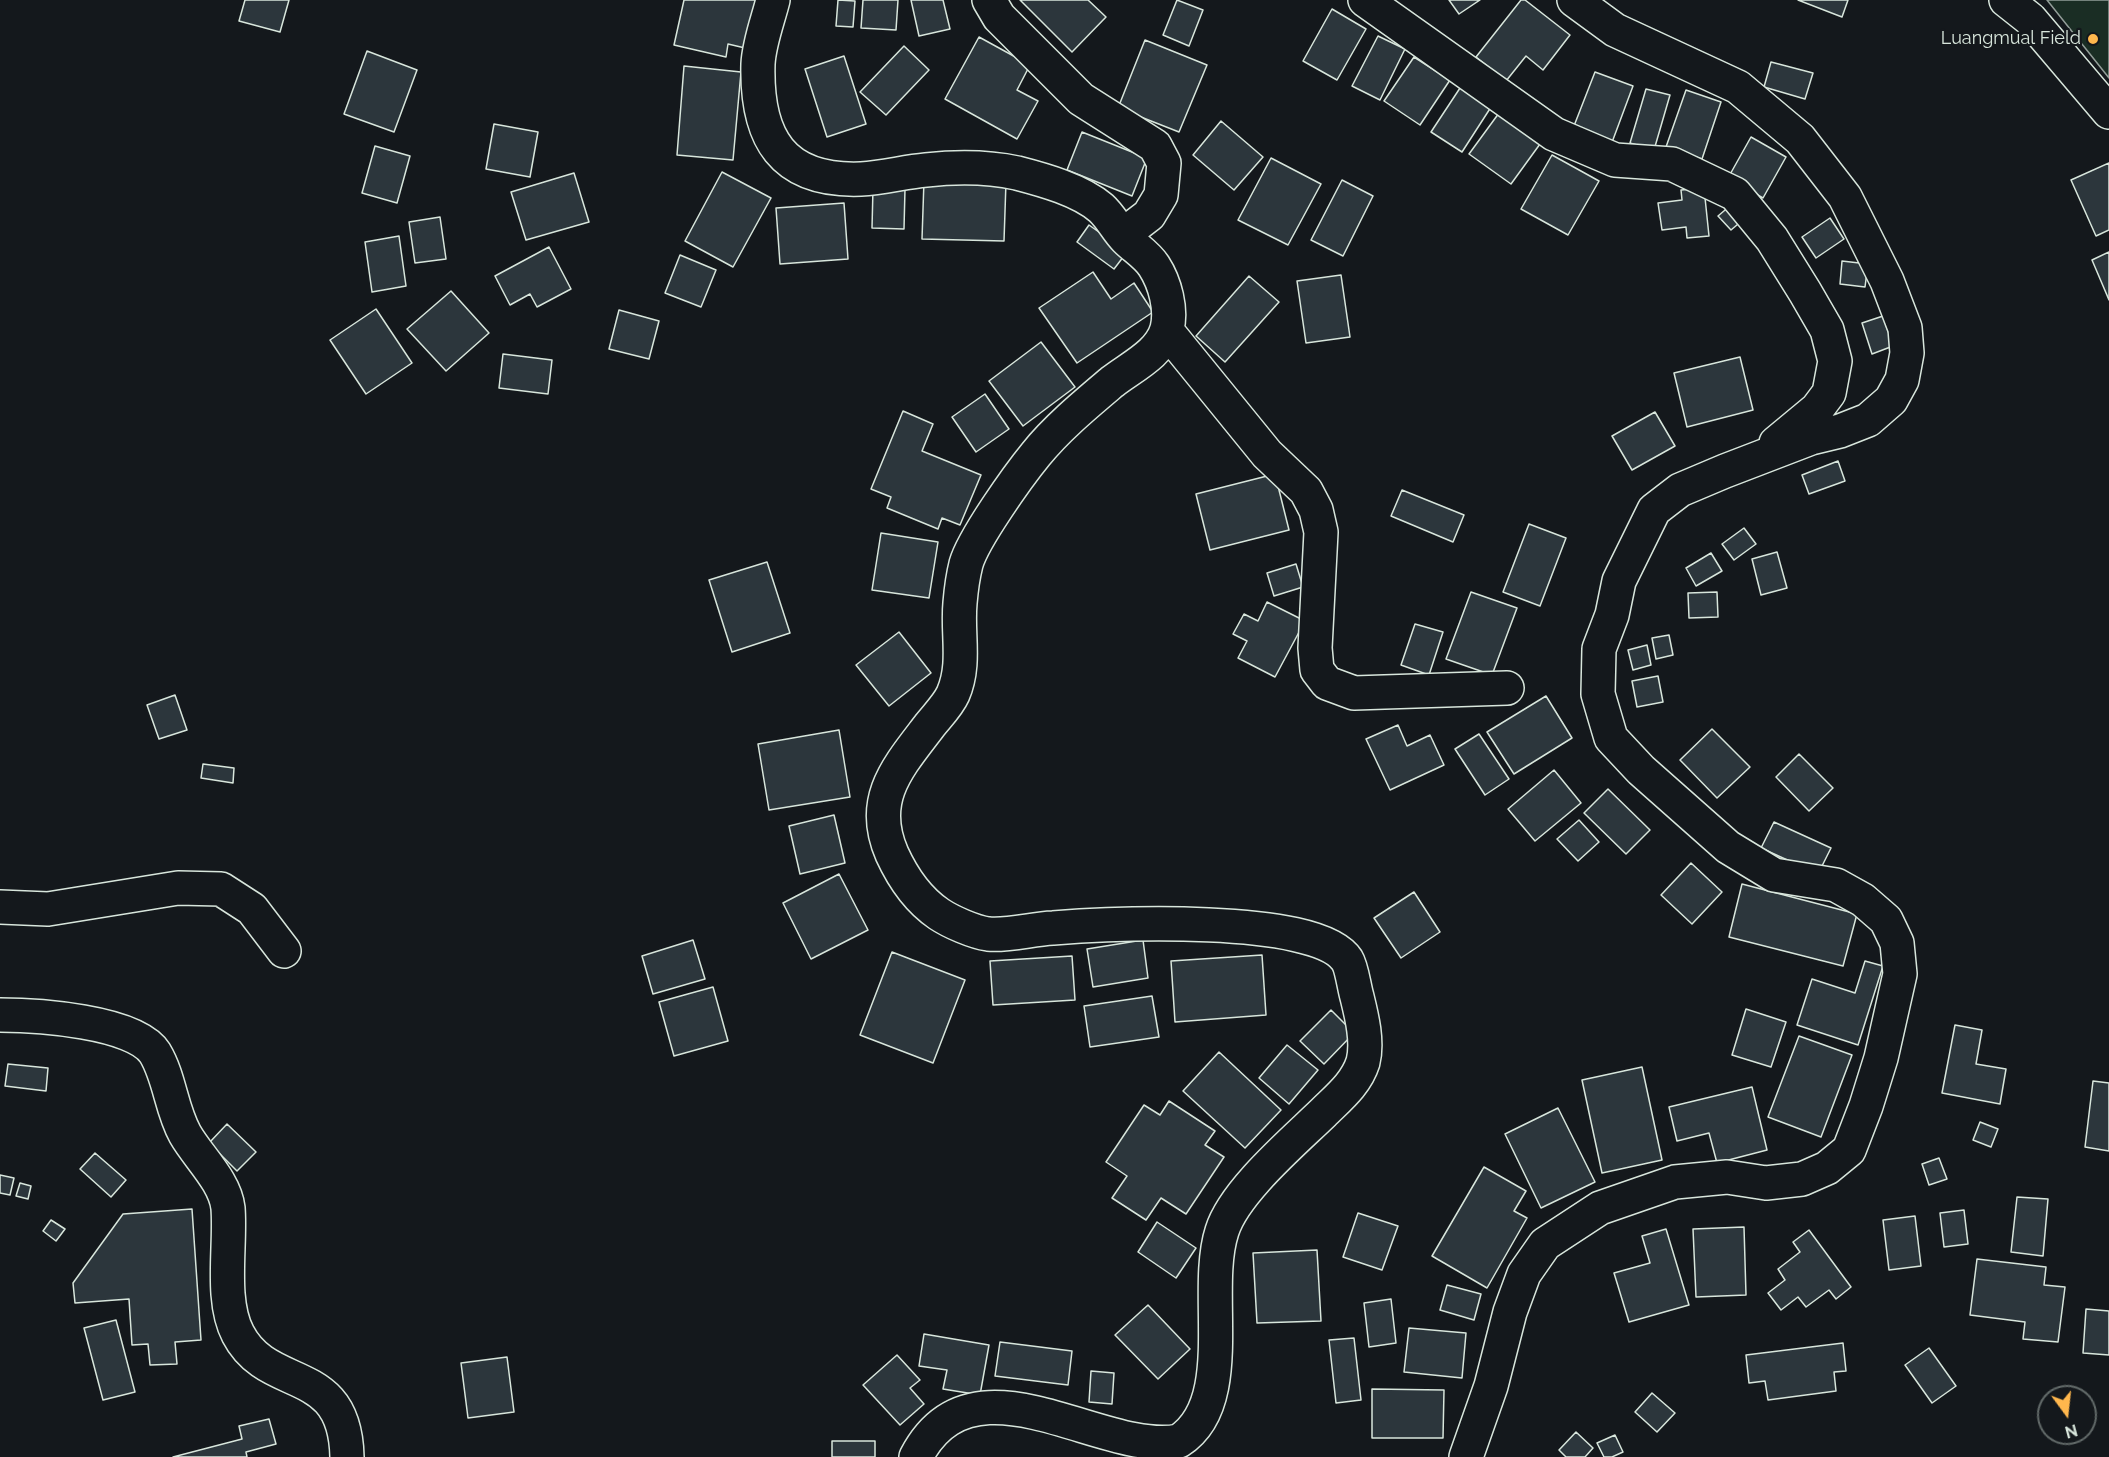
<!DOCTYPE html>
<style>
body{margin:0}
#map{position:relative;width:2109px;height:1457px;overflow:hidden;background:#14181c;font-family:Raleway,sans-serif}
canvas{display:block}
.north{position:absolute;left:2037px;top:1385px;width:60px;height:60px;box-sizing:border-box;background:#14181c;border:2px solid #626a69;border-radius:50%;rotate:165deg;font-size:16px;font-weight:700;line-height:24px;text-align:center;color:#d8e6dc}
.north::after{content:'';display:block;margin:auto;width:21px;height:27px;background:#ffb74d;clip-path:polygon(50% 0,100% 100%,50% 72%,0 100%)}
</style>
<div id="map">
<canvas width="2109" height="1457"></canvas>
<div class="north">N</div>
</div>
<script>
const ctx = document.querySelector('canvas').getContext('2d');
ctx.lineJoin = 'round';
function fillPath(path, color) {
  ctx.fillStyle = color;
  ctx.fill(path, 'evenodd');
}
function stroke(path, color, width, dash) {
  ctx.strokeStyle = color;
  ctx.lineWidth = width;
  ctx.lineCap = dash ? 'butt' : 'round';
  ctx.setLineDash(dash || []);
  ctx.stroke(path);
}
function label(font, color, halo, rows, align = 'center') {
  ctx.font = font + ' Raleway,sans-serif';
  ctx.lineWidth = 4.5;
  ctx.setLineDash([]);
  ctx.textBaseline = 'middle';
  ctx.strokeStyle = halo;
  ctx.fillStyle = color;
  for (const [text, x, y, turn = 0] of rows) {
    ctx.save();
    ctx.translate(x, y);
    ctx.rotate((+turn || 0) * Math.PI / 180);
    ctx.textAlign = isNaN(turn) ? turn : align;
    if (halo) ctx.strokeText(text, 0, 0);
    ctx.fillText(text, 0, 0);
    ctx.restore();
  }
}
const green = new Path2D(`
 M 2047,0 L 2109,0 L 2109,78 Z`);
fillPath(green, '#1a2d24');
stroke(green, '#939e99', 1.5);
const building = new Path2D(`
 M 245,0 L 289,0 L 280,32 L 239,21 Z
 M 684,0 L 756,0 L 745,48 L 728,44 L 726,57 L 674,45 Z
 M 838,0 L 855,1 L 853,27 L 836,26 Z
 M 863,0 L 898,0 L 896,30 L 861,28 Z
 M 911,0 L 943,0 L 950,29 L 919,36 Z
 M 1020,0 L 1088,0 L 1106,17 L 1072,52 Z
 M 1177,0 L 1203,10 L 1189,46 L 1163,35 Z
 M 1449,0 L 1480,0 L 1459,14 Z
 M 1521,0 L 1525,0 L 1570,35 L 1543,70 L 1526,56 L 1506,81 L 1476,57 Z
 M 1798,0 L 1848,0 L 1842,17 Z
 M 1332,9 L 1366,29 L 1337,80 L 1303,61 Z
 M 1378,36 L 1405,49 L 1380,100 L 1352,86 Z
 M 979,37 L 1030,65 L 1017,90 L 1038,101 L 1017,139 L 945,99 Z
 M 1145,40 L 1207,65 L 1179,132 L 1118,108 Z
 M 904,46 L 929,70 L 886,115 L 860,92 Z
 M 367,51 L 417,70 L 394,132 L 344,114 Z
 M 844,56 L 866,124 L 827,137 L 805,69 Z
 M 1414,57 L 1450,80 L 1420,125 L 1384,101 Z
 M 1771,62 L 1813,73 L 1805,99 L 1764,87 Z
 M 684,66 L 741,72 L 733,160 L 677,155 Z
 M 1595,72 L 1633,86 L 1611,145 L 1572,131 Z
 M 1462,85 L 1493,104 L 1462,152 L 1431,132 Z
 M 1646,89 L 1670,95 L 1654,150 L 1630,143 Z
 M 1686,90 L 1721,102 L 1702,159 L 1666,147 Z
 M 1499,113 L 1540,144 L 1511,184 L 1469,154 Z
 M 1221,121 L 1263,157 L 1234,190 L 1193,155 Z
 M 494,124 L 538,132 L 530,177 L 486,169 Z
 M 1082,132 L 1147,158 L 1132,196 L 1067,170 Z
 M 1751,137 L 1786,157 L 1763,198 L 1728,178 Z
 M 375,146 L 410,156 L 397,203 L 362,193 Z
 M 1552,155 L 1599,181 L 1568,235 L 1521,209 Z
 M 1271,158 L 1321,184 L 1288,245 L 1238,220 Z
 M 2109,163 L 2109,230 L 2096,236 L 2071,180 Z
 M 722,172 L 771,198 L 733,267 L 685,241 Z
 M 574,173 L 589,222 L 526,240 L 511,192 Z
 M 924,180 L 1006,182 L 1004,241 L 922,239 Z
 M 1342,180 L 1373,196 L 1343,256 L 1311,240 Z
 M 873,188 L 905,189 L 904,229 L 872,228 Z
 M 1704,188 L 1709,236 L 1687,238 L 1686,227 L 1662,230 L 1658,203 L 1682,200 L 1681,190 Z
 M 844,203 L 848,259 L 780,264 L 776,208 Z
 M 1731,205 L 1744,219 L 1731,230 L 1718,216 Z
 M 440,217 L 446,259 L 415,263 L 409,222 Z
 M 1830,218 L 1844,239 L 1816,258 L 1802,237 Z
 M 1089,225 L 1127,252 L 1114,269 L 1077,242 Z
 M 399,236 L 406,286 L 372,292 L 365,242 Z
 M 549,247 L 571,289 L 537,307 L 530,294 L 510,305 L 495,276 Z
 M 2109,252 L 2109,300 L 2092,260 Z
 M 680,255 L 716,270 L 701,307 L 665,293 Z
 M 1842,261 L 1868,264 L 1865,287 L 1840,284 Z
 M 1093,272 L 1111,299 L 1134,283 L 1153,312 L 1077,363 L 1039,308 Z
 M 1341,275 L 1350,337 L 1306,343 L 1297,281 Z
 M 1249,276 L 1279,302 L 1225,362 L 1196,336 Z
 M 451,291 L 489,333 L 446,371 L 407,329 Z
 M 376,309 L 412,363 L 366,394 L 330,340 Z
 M 619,310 L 659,321 L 649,359 L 609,349 Z
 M 1883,316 L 1893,346 L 1872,354 L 1862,323 Z
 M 1041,342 L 1075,387 L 1023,426 L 989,381 Z
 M 503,354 L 552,360 L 548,394 L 499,388 Z
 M 1740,357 L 1753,410 L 1687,427 L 1674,373 Z
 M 985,394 L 1009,429 L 976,452 L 952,417 Z
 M 903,411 L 933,424 L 922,451 L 981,475 L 960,525 L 942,518 L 938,529 L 887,508 L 891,497 L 871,489 Z
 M 1655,412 L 1675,446 L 1632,470 L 1612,436 Z
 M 1838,461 L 1845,481 L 1809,494 L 1802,475 Z
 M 1275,474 L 1289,530 L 1210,550 L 1196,494 Z
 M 1402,490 L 1464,515 L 1453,542 L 1391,516 Z
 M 1529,524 L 1566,538 L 1540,606 L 1503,592 Z
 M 1744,528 L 1756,544 L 1734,560 L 1722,544 Z
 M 881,533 L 938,542 L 929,598 L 872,590 Z
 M 1777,552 L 1787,588 L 1761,595 L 1752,559 Z
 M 1711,553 L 1722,571 L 1696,586 L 1686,568 Z
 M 767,562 L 790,633 L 732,652 L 709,580 Z
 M 1296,564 L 1303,587 L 1274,596 L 1267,573 Z
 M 1471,592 L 1517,608 L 1492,675 L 1446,659 Z
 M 1717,592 L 1718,617 L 1689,618 L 1688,593 Z
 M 1267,602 L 1305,621 L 1275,677 L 1238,658 L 1247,641 L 1233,634 L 1244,614 L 1258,621 Z
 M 1415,624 L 1443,632 L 1429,675 L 1401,665 Z
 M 899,632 L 931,673 L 889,706 L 856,665 Z
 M 1669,635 L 1673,655 L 1656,659 L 1652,638 Z
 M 1647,645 L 1651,665 L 1633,670 L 1628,650 Z
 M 1658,676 L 1663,702 L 1637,707 L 1632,681 Z
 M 175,695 L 187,730 L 159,739 L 147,705 Z
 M 1546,696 L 1572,738 L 1514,774 L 1487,732 Z
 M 1398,725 L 1407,746 L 1430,735 L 1444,765 L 1390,790 L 1366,739 Z
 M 1712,729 L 1750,767 L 1717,798 L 1680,760 Z
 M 839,730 L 850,797 L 769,810 L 758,744 Z
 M 1479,734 L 1509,779 L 1485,795 L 1455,749 Z
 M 1799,754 L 1833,788 L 1809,811 L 1776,777 Z
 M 203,764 L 234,768 L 233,783 L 201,778 Z
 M 1554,770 L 1581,803 L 1535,841 L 1508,809 Z
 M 1608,789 L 1650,830 L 1626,854 L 1584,813 Z
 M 834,815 L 845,863 L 800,874 L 789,826 Z
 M 1579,820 L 1599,842 L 1578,861 L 1557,839 Z
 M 1774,822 L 1831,848 L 1818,874 L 1761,848 Z
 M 1691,863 L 1722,892 L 1692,924 L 1661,895 Z
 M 839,874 L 868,930 L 811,959 L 783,903 Z
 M 1742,884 L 1857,914 L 1843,966 L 1729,937 Z
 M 1414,892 L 1440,932 L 1401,958 L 1374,918 Z
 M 693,940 L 705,979 L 653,994 L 642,956 Z
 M 1143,940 L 1148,978 L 1093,987 L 1087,949 Z
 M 892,952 L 965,980 L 933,1063 L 860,1035 Z
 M 1262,955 L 1266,1015 L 1175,1022 L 1171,961 Z
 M 1072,956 L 1075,1000 L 993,1005 L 990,961 Z
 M 1865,961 L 1883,966 L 1858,1045 L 1797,1025 L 1812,979 L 1855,993 Z
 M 713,987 L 728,1041 L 674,1056 L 659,1002 Z
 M 1152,996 L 1159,1037 L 1090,1047 L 1084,1006 Z
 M 1746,1009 L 1786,1022 L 1771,1067 L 1732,1055 Z
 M 1331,1010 L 1354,1033 L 1324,1064 L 1300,1041 Z
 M 1955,1025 L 1982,1030 L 1976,1064 L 2006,1069 L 2000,1104 L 1942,1093 Z
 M 1799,1036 L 1852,1055 L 1821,1137 L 1768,1117 Z
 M 1287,1045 L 1318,1070 L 1289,1104 L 1259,1078 Z
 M 1219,1052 L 1281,1110 L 1245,1148 L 1183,1091 Z
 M 8,1064 L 48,1068 L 46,1091 L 5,1086 Z
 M 1642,1067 L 1662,1160 L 1602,1173 L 1582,1080 Z
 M 2093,1081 L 2109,1083 L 2109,1151 L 2085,1147 Z
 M 1752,1087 L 1767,1150 L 1717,1163 L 1709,1133 L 1677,1141 L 1669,1107 Z
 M 1169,1101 L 1215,1131 L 1205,1145 L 1224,1157 L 1186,1214 L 1161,1198 L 1146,1220 L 1112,1198 L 1127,1176 L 1106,1162 L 1144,1105 L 1160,1115 Z
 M 1558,1108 L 1595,1182 L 1541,1208 L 1505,1134 Z
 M 1980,1122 L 1998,1129 L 1991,1147 L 1973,1140 Z
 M 227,1124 L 256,1152 L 237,1171 L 209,1143 Z
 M 95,1153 L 126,1180 L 111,1197 L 80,1169 Z
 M 1939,1158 L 1947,1179 L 1929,1185 L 1922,1164 Z
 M 1484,1167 L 1526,1191 L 1514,1211 L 1527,1218 L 1487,1288 L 1432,1256 Z
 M 0,1175 L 14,1178 L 10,1195 L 0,1193 Z
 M 20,1183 L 31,1186 L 28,1199 L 16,1196 Z
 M 2017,1197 L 2048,1199 L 2043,1256 L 2011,1252 Z
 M 192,1209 L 201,1340 L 175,1342 L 177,1364 L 150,1365 L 148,1344 L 132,1345 L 129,1299 L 75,1303 L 73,1283 L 123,1214 Z
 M 1964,1210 L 1968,1244 L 1944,1247 L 1940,1213 Z
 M 1358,1213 L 1398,1226 L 1382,1270 L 1343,1257 Z
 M 1915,1216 L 1921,1266 L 1889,1270 L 1883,1220 Z
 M 51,1220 L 65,1229 L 56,1241 L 43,1231 Z
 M 1157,1222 L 1196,1248 L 1176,1278 L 1138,1252 Z
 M 1744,1227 L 1746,1295 L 1696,1297 L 1693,1229 Z
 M 1666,1229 L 1689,1305 L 1629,1322 L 1614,1273 L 1650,1263 L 1642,1236 Z
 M 1809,1230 L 1851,1287 L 1836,1299 L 1829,1290 L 1806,1307 L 1798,1297 L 1781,1310 L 1768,1293 L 1785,1280 L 1778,1269 L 1800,1252 L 1793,1242 Z
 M 1317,1250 L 1321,1321 L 1257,1323 L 1253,1253 Z
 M 1977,1259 L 2046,1267 L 2044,1285 L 2065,1287 L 2058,1342 L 2023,1339 L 2025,1322 L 1970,1315 Z
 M 1447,1285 L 1481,1294 L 1474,1320 L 1440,1310 Z
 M 1391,1299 L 1396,1343 L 1369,1347 L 1364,1303 Z
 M 1148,1305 L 1190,1349 L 1158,1379 L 1115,1335 Z
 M 2086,1309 L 2109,1311 L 2109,1355 L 2083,1353 Z
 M 116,1320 L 135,1392 L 103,1400 L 84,1328 Z
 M 1409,1328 L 1466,1333 L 1462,1378 L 1404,1372 Z
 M 924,1334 L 989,1345 L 980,1395 L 943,1389 L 947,1370 L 919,1366 Z
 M 1354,1338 L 1361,1400 L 1336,1403 L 1329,1340 Z
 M 1000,1342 L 1072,1351 L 1068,1385 L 995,1376 Z
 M 1843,1343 L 1846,1371 L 1834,1372 L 1836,1391 L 1768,1400 L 1765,1381 L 1749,1383 L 1746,1355 Z
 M 1929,1348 L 1956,1386 L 1932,1403 L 1905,1365 Z
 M 897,1355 L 920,1380 L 910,1388 L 924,1404 L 900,1425 L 863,1385 Z
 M 507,1357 L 514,1412 L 468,1418 L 461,1363 Z
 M 1091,1371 L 1114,1373 L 1112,1404 L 1089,1402 Z
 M 1372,1389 L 1444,1390 L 1443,1438 L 1372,1438 Z
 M 1652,1393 L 1675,1413 L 1657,1432 L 1635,1412 Z
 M 269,1419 L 276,1444 L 246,1452 L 247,1457 L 173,1457 L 242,1439 L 239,1426 Z
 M 1576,1432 L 1593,1448 L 1585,1457 L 1566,1457 L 1559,1450 Z
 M 1615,1435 L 1623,1452 L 1612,1457 L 1604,1457 L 1597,1443 Z
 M 832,1441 L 875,1441 L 875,1457 L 832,1457 Z`);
fillPath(building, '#2c363c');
stroke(building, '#d8e6dc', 1.5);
const minor = new Path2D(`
 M 773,0 C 768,20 759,43 758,64 C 756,138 782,182 861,179 C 883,178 904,172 926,170 C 954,167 989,167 1017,173 C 1044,180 1080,190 1101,208 C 1111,217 1117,230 1126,239 C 1135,248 1147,255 1154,266 C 1165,283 1172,309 1167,329 C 1160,354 1131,367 1112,382 C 1086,404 1057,428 1036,454 C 1018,476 973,539 966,564 C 963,576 961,591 960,603 C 957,634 966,664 953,694 C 948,705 938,715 930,725 C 898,767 868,799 892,854 C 903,878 917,899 939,914 C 951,922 974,932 988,934 C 1008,936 1032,929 1053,928 C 1106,924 1316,913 1347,960 C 1352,968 1354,987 1357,997 C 1362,1017 1368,1042 1363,1062 C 1356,1084 1338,1098 1323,1113 C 1293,1142 1234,1192 1222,1231 C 1202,1292 1239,1402 1179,1441 C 1102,1457 973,1347 916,1457
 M 989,0 L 999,17 L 1081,99 L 1155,146 L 1164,163 L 1161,195 L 1149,215 L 1123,235
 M 1365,0 L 1554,134 L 1615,160 L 1672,164 L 1735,194 L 1772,239 L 1805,292 L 1827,330 L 1835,361 L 1829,393 L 1817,409 L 1776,443
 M 2006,0 L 2030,19 L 2109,112
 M 1167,331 L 1267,454 L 1306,491 L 1316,510 L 1321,532 L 1315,648 L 1317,670 L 1327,683 L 1354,693 L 1507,688
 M 0,907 L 48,909 L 178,888 L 221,889 L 252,909 L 284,951
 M 0,1015 C 35,1015 135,1021 155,1053 C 170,1078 171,1109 185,1134 C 198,1157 225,1181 228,1208 C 231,1246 220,1300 238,1334 C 269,1394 345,1362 347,1457
 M 1466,1457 L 1491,1386 L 1510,1312 L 1524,1274 L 1545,1244 L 1600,1208 L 1675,1182 L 1727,1177 L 1766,1183 L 1802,1179 L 1827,1168 L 1849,1150 L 1866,1106 L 1881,1058 L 1900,974 L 1897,943 L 1886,920 L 1863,900 L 1836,885 L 1774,875 L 1728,847 L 1641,770 L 1611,738 L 1598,694 L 1599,649 L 1612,615 L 1619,581 L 1654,510 L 1680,490 L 1725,471 L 1811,438 L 1840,431 L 1868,420 L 1891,400 L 1902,380 L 1907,353 L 1905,328 L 1887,281 L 1845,197 L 1800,139 L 1738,87 L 1615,30 L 1574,0`);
stroke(minor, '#d8e6dc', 36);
stroke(minor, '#14181c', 33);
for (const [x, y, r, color] of [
 [2093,39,6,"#ffb74d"]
]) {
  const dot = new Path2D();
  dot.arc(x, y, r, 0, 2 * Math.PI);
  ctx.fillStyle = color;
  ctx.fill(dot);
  stroke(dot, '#14181c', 2);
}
label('18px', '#d8e6dc', '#14181c', [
 ["Luangmual Field",2081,39]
], 'right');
</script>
